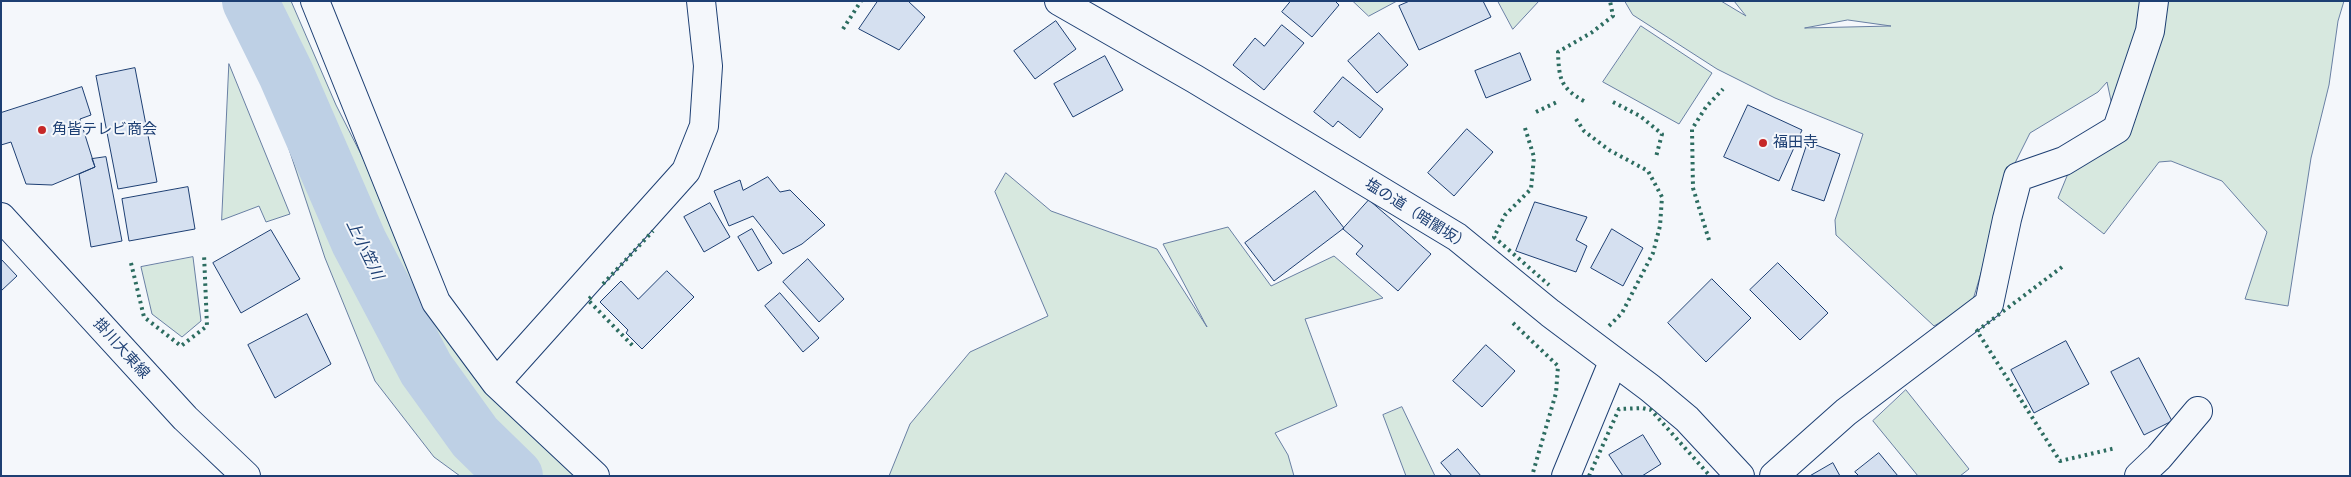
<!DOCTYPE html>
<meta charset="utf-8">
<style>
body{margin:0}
#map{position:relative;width:2351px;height:477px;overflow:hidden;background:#f4f7fb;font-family:"Times New Roman",serif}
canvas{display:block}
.frame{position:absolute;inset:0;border:2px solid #1d3f73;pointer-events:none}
</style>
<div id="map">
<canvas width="2351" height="477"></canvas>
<div class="frame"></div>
</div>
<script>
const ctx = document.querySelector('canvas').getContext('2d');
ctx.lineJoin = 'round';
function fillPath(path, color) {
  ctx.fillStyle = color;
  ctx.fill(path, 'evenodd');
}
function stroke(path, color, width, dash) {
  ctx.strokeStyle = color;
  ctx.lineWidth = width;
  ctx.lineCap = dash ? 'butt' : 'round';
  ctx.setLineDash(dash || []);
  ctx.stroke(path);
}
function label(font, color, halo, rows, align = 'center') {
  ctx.font = font + ' "Times New Roman","Noto Sans JP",serif';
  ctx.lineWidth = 4;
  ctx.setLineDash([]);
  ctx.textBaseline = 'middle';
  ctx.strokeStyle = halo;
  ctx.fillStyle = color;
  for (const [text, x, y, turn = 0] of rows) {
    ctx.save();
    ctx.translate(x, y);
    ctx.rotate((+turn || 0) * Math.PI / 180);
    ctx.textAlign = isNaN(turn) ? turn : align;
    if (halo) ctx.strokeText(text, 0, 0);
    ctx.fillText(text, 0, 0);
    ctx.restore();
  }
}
const green = new Path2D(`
 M 224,1 L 291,1 L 336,105 L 436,302 L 583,476 L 460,476 L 434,457 L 375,381 L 325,258 L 284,134 Z
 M 1353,1 L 1397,1 L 1369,16 Z
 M 1498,1 L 1539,1 L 1513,29 Z
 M 1625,1 L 1721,1 L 1746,16 L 1734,1 L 2344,1 L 2338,21 L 2329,85 L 2311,158 L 2288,306 L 2245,299 L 2267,232 L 2222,181 L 2171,161 L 2159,162 L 2104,234 L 2058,198 L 2076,154 L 2117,129 L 2107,82 L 2098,92 L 2030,133 L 2013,167 L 1972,303 L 1934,326 L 1836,235 L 1835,220 L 1863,134 L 1775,98 L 1717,69 L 1633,15 ZM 1848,20 L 1891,26 L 1805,28 Z
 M 1641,26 L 1712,73 L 1679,124 L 1603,82 Z
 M 229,64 L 290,214 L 266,222 L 259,206 L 222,220 Z
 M 1006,173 L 1051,211 L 1157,249 L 1207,327 L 1163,244 L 1228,227 L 1271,286 L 1334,256 L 1383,298 L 1305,319 L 1337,406 L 1275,433 L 1288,455 L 1294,476 L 889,476 L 910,424 L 970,352 L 1048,316 L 995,192 Z
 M 193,257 L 201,321 L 182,337 L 152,314 L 141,267 Z
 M 1906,390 L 1969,469 L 1960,476 L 1918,476 L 1873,421 Z
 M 1402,407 L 1435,476 L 1406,476 L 1383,415 Z`);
fillPath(green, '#d7e8df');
stroke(green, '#687fa3', 1);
stroke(new Path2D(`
 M 250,1 L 286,74 L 359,242 L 426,369 L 475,437 L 515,476`), '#bed0e5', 56);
const building = new Path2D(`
 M 878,1 L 908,1 L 925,17 L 899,50 L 859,29 Z
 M 1291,1 L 1335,1 L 1339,5 L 1312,37 L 1282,12 Z
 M 1410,1 L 1483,1 L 1491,17 L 1419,50 L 1399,6 Z
 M 1056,21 L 1076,49 L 1035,79 L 1014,51 Z
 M 1282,25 L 1304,43 L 1264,90 L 1233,65 L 1255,38 L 1264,46 Z
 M 1379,33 L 1408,65 L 1377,93 L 1348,61 Z
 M 1520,53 L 1531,80 L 1486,98 L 1475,71 Z
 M 1105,56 L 1123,90 L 1073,117 L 1054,84 Z
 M 135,68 L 157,182 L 118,189 L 96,76 Z
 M 1343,77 L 1383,109 L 1360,138 L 1338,121 L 1333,127 L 1314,112 Z
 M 82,87 L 91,115 L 80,119 L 95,167 L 52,185 L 26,184 L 11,142 L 1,145 L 1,113 Z
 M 1748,105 L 1802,130 L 1779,181 L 1724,157 Z
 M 1467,129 L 1493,152 L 1454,196 L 1428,173 Z
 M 1808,142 L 1840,154 L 1824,201 L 1792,190 Z
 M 106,157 L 122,241 L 91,247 L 79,174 L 95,167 L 92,159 Z
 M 768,177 L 780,192 L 790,190 L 825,225 L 802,244 L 783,254 L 753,216 L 729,226 L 714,191 L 740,180 L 743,190 Z
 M 188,187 L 195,229 L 129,241 L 122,199 Z
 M 1315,191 L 1344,228 L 1274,281 L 1245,243 Z
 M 1369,200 L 1431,254 L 1398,291 L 1356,254 L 1363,246 L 1343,229 Z
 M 1535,202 L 1587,217 L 1576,240 L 1587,246 L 1576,272 L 1516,251 Z
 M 710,203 L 730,237 L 704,252 L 684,217 Z
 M 752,229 L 772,263 L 758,271 L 738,237 Z
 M 1612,229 L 1643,248 L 1623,286 L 1591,268 Z
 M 271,230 L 300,279 L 241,313 L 213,263 Z
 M 1,259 L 17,276 L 1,291 Z
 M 808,259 L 844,299 L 819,322 L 783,282 Z
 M 1778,263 L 1828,313 L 1800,340 L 1750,290 Z
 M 667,271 L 694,297 L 642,349 L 626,333 L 628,330 L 600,302 L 621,281 L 638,299 Z
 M 1712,279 L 1751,318 L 1706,362 L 1668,323 Z
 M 780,293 L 819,338 L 803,352 L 765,306 Z
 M 307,314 L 331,364 L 275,398 L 248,345 Z
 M 2066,341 L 2089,384 L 2034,413 L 2011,370 Z
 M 1486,345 L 1515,371 L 1482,407 L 1453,381 Z
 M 2139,358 L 2172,421 L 2144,435 L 2111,372 Z
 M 1643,435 L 1661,464 L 1642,476 L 1623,476 L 1609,455 Z
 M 1458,449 L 1481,476 L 1452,476 L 1441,463 Z
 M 1879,453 L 1898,476 L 1859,476 L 1855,472 Z
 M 1833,463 L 1840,476 L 1810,476 Z`);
fillPath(building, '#d5e0f0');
stroke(building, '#1d3f73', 1);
const minor = new Path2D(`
 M 315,1 L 436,302 L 496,383
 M 1059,1 L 1195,79 L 1457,237 L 1550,313 L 1650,388 L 1687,419 L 1740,476
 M 595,476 L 496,383 L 686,171 L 704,126 L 708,66 L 701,1
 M 1566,476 L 1613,362
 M 1774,476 L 1846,412 L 1989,304 L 2007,219 L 2018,177 L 2064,161 L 2117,129 L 2150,31 L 2154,1
 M 2139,476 L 2159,457 L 2198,411`);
const major = new Path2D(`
 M 1,217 L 185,418 L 246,476`);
stroke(minor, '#1d3f73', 30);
stroke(major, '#1d3f73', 30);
stroke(minor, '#f4f7fb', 28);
stroke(major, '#f4f7fb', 28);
stroke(new Path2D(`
 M 843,29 L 861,1
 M 1584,101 C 1560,88 1559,78 1558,52 L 1591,33 L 1613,16 L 1610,1
 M 1613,102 L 1640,116 L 1662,134 L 1656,157
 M 1536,112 L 1557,102
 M 1576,119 L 1584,131 L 1609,150 L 1648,171 L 1662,197 L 1660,226 L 1653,253 L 1622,313 L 1609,326
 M 1525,128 L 1534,157 L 1531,189 L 1505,215 L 1494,237 L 1549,285
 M 1709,240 L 1693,188 L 1692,129 L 1706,107 L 1723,89
 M 131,263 L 144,317 L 181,346 L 207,326 L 204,254
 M 2062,267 L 1977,331 L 2060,461 L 2116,448
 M 603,284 L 653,231
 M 591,297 L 588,300 L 633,346
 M 1513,323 L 1558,366 L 1556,393 L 1532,476
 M 1589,476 L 1619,409 L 1642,408 L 1651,410 L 1710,476`), '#2c6c60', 4, [2.5, 4]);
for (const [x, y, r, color] of [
 [42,130,5,"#c62828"],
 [1763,143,5,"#c62828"]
]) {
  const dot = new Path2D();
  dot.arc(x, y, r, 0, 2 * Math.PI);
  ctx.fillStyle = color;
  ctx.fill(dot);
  stroke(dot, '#f4f7fb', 2);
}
label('15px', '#1d3f73', '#f4f7fb', [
 ["角皆テレビ商会",52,130],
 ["福田寺",1773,143]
], 'left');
label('15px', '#1d3f73', '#f4f7fb', [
 ["塩の道（暗闇坂）",1417,215,32],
 ["掛川大東線",121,349,48]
]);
label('italic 16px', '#1d3f73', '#f4f7fb', [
 ["上小笠川",364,250,64]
]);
</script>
